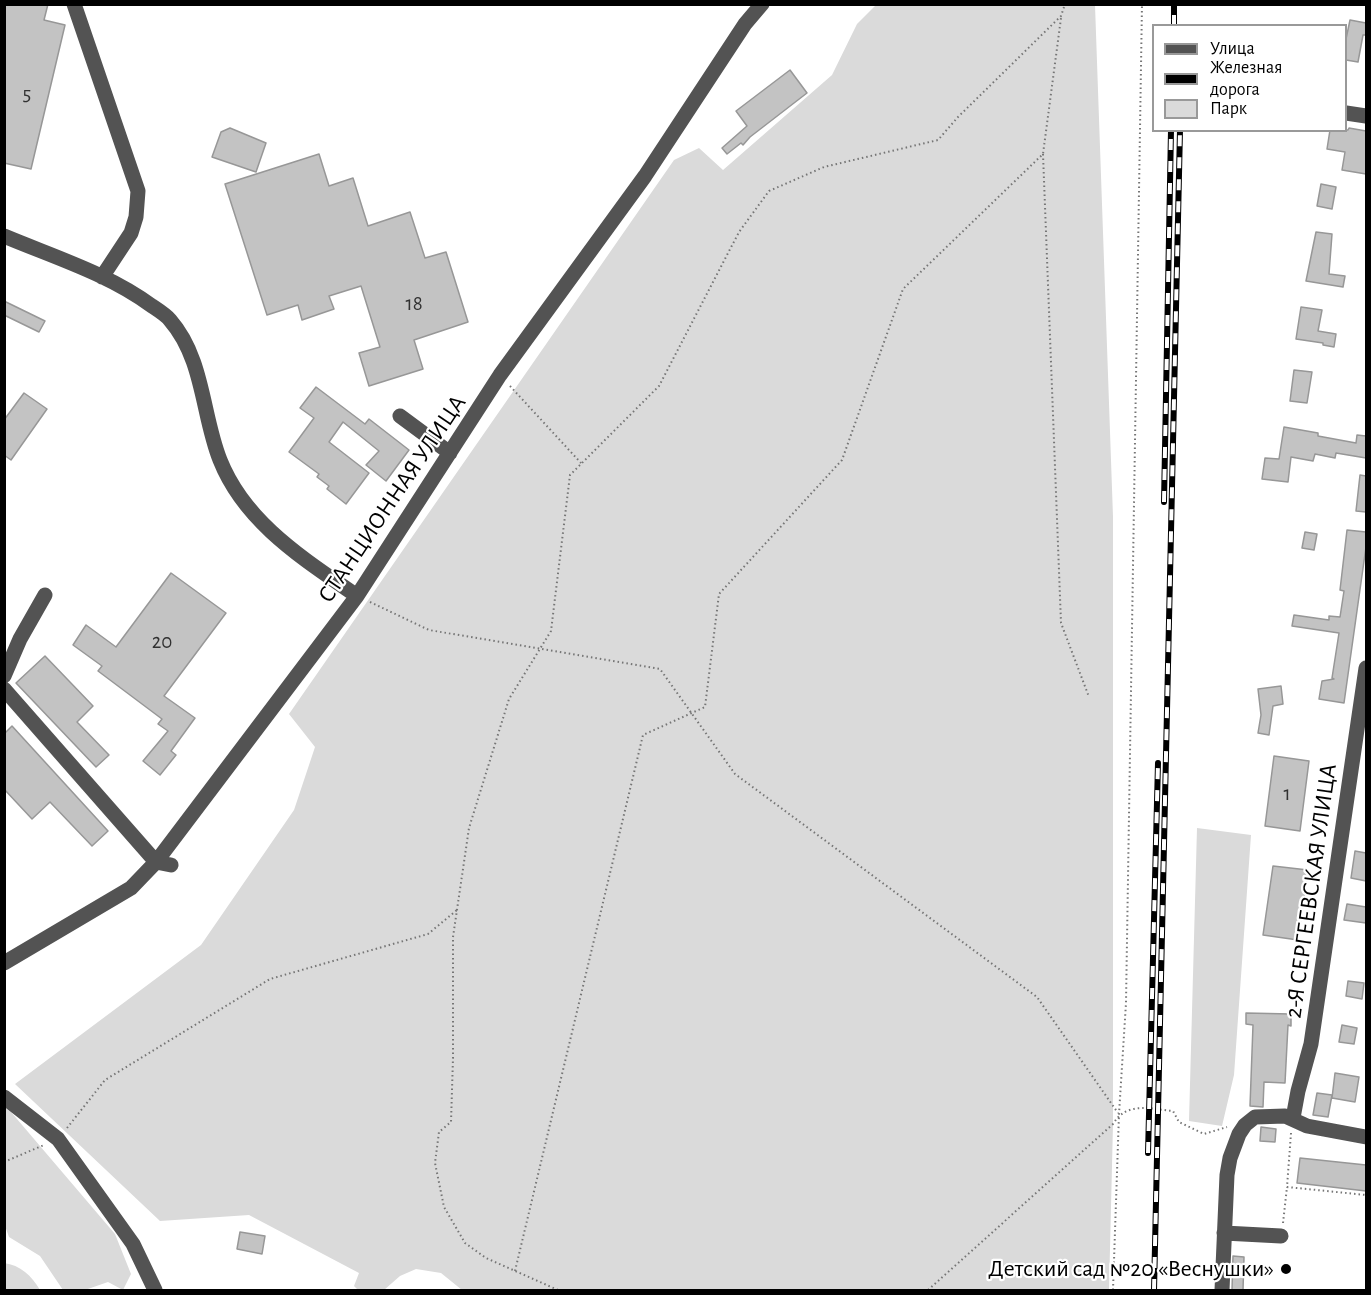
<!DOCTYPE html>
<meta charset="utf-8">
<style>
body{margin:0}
#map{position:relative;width:1371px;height:1295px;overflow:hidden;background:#fff;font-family:"Alegreya Sans",sans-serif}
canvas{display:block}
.frame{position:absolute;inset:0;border:6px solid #000;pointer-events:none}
.legend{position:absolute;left:1152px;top:24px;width:195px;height:108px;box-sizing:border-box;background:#fff;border:2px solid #999;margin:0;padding:8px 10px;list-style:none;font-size:18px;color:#000}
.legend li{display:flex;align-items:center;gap:12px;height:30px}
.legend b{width:30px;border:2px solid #999}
</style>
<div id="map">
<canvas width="1371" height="1295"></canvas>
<div class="frame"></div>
<ul class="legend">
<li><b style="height:8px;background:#535353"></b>Улица</li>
<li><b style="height:8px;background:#000"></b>Железная дорога</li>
<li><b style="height:16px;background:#dadada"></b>Парк</li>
</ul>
</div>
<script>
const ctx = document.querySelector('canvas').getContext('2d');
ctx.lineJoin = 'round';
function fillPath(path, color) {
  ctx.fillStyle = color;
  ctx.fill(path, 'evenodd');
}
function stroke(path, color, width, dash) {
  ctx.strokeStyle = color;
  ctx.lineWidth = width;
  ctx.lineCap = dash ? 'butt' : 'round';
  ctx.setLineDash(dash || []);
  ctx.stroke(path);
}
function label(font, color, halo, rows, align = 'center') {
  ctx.font = font + ' "Alegreya Sans",sans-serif';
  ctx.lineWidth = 4.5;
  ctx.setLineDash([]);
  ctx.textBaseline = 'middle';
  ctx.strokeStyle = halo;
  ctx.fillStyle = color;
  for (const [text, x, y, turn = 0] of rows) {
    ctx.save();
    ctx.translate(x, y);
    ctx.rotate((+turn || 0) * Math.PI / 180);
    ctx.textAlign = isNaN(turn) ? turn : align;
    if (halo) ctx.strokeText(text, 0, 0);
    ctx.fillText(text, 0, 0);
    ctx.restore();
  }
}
fillPath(new Path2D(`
 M 876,5 L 1095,5 L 1113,517 L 1113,1124 L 1109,1290 L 462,1290 L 441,1273 L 416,1269 L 400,1276 L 384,1290 L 358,1290 L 354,1286 L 359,1273 L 249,1215 L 160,1221 L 15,1084 L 201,945 L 294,810 L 315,747 L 289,714 L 674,160 L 699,148 L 723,170 L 832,75 L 857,24 Z
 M 1197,828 L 1251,835 L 1234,1075 L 1222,1126 L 1189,1121 Z
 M 5,1108 L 11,1112 L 115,1234 L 131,1274 L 123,1290 L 108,1282 L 85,1290 L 63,1290 L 40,1256 L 9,1237 L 4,1223 Z
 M 4,1263 C 20,1265 32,1276 40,1290 L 5,1290 Z`), '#dadada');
const building = new Path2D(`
 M 4,4 L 48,4 L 44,20 L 65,25 L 31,169 L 4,163 Z
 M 1350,20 L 1366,23 L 1366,35 L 1363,35 L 1358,62 L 1346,60 L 1346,39 Z
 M 790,70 L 807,93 L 750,137 L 743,145 L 741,143 L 727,154 L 722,148 L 747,126 L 736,111 Z
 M 230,128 L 266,143 L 256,172 L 212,157 L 221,132 Z
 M 1349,128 L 1366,131 L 1366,174 L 1342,170 L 1345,152 L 1327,149 L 1330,130 L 1348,130 Z
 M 319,154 L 329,186 L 353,178 L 368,226 L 410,212 L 425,258 L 446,252 L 468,322 L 414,340 L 423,369 L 369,386 L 359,353 L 380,347 L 361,286 L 329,296 L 334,309 L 302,320 L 298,305 L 267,315 L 225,184 Z
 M 1321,184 L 1336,187 L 1332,209 L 1317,206 Z
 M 1316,232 L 1332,234 L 1329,274 L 1345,276 L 1343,287 L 1306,281 Z
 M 4,301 L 45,321 L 39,332 L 4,315 Z
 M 1301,307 L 1322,310 L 1318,331 L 1336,334 L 1334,347 L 1323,345 L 1323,343 L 1296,339 Z
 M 1294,370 L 1312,372 L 1307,403 L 1290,401 Z
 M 316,387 L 365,424 L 369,419 L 409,450 L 386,481 L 366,465 L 379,451 L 343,422 L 329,442 L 369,473 L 346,504 L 327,489 L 329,486 L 317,477 L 319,474 L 289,452 L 314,418 L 300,408 Z
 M 24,393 L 47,409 L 11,460 L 4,455 L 4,420 Z
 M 1284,427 L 1318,433 L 1318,436 L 1356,443 L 1357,435 L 1366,436 L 1366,458 L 1336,453 L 1335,458 L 1315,454 L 1313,461 L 1291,457 L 1288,482 L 1262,479 L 1265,458 L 1279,459 Z
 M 1360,475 L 1366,476 L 1366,512 L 1356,511 Z
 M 1347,530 L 1366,532 L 1366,547 L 1344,703 L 1319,699 L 1322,681 L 1334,679 L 1332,678 L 1339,633 L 1292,626 L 1294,615 L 1329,620 L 1329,616 L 1340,617 L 1344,591 L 1340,590 Z
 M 1305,532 L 1317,534 L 1314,550 L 1302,548 Z
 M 171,573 L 226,613 L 164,696 L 195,718 L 171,751 L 176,755 L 160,775 L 143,761 L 168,731 L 158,724 L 162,719 L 98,671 L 102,666 L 73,645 L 86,625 L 116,647 Z
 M 45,656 L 93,706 L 77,722 L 109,755 L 96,767 L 16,683 Z
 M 1281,686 L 1283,704 L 1273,706 L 1269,735 L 1258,733 L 1261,715 L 1258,689 Z
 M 12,726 L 108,831 L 92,846 L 50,802 L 32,819 L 4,789 L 4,734 Z
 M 1274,756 L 1309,761 L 1300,831 L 1265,826 Z
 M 1355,851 L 1366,853 L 1366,881 L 1351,878 Z
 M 1273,866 L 1308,870 L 1298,940 L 1263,935 Z
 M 1347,904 L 1366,907 L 1366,923 L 1344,920 Z
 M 1348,981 L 1364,983 L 1362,999 L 1346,996 Z
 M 1246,1013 L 1291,1014 L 1291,1026 L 1288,1025 L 1285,1083 L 1264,1082 L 1263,1107 L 1250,1106 L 1253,1025 L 1246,1024 Z
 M 1342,1025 L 1357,1028 L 1354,1044 L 1339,1042 Z
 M 1335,1073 L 1359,1077 L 1355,1102 L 1332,1098 Z
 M 1317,1093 L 1332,1095 L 1328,1117 L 1313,1115 Z
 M 1261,1127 L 1276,1129 L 1275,1142 L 1260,1141 Z
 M 1300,1158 L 1366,1165 L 1366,1191 L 1297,1183 Z
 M 240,1232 L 265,1236 L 262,1254 L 237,1249 Z
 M 1233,1256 L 1244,1257 L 1243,1290 L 1232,1290 Z`);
fillPath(building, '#c3c3c3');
stroke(building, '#979797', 1.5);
stroke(new Path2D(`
 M 1043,154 L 1061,623 L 1089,697
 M 510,386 L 581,463
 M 370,602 L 429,630 L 660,669 L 735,774 L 1037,997 L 1118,1113
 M 67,1128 L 105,1080 L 270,979 L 428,934 L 457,910
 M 1291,1133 L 1287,1187 L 1366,1195
 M 4,1162 L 44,1145
 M 1283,1223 L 1287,1187
 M 515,1271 L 643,735 L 705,707 L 719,594 L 842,460 L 903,289 L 1043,154 L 1061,18
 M 558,1290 L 486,1258 L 465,1243 L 444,1207 L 435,1163 L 439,1132 L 451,1122 L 453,1058 L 453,937 L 469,828 L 509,699 L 551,631 L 570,475 L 659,386 L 739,232 L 769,191 L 824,167 L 938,140 L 958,117 L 1061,16 L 1065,4
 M 928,1290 L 1113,1124 C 1127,1101 1150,1109 1173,1111 L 1179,1122 L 1204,1134 L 1227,1127
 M 1113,1290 L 1119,1114 L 1126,1003 L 1142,4`), '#757575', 2, [1.5, 3]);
stroke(new Path2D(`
 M 74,4 L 138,191 L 136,217 L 131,233 L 102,277
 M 1346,113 L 1366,116
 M 4,236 C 54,257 109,274 152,306 C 158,310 166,315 170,320 C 204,359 202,415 220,460 C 245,523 304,559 357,596
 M 400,416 L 450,453
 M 4,676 L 20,639 L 45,595
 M 4,689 L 156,862 L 171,865
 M 4,963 L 131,888 L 156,862 L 357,596 L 500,375 L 645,176 L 745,24 L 762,4
 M 4,1097 L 58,1139 L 133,1244 L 155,1290
 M 1293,1118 L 1298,1091 L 1311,1044 L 1366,668
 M 1224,1233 L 1281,1236
 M 1222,1290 L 1227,1175 L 1230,1158 L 1239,1134 L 1245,1125 L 1255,1117 L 1285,1116 L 1307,1126 L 1366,1137`), '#535353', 15);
const rail = new Path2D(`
 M 1174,26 L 1174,4
 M 1164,502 L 1171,130
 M 1148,1153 L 1158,763
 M 1154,1290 L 1180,130`);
stroke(rail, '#000', 6);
stroke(rail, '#fff', 4, [11]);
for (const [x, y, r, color] of [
 [1286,1269,6,"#000"]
]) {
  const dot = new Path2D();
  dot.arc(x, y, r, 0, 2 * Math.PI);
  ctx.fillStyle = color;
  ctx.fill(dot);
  stroke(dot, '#fff', 2);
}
label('21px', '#313131', null, [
 ["5",27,94],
 ["18",414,304],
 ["20",162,642],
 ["1",1287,794]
]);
label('24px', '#000', '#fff', [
 ["СТАНЦИОННАЯ УЛИЦА",392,499,-56],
 ["2-Я СЕРГЕЕВСКАЯ УЛИЦА",1311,891,-82]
]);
label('24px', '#000', '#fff', [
 ["Детский сад №20 «Веснушки»",1274,1269]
], 'right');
</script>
